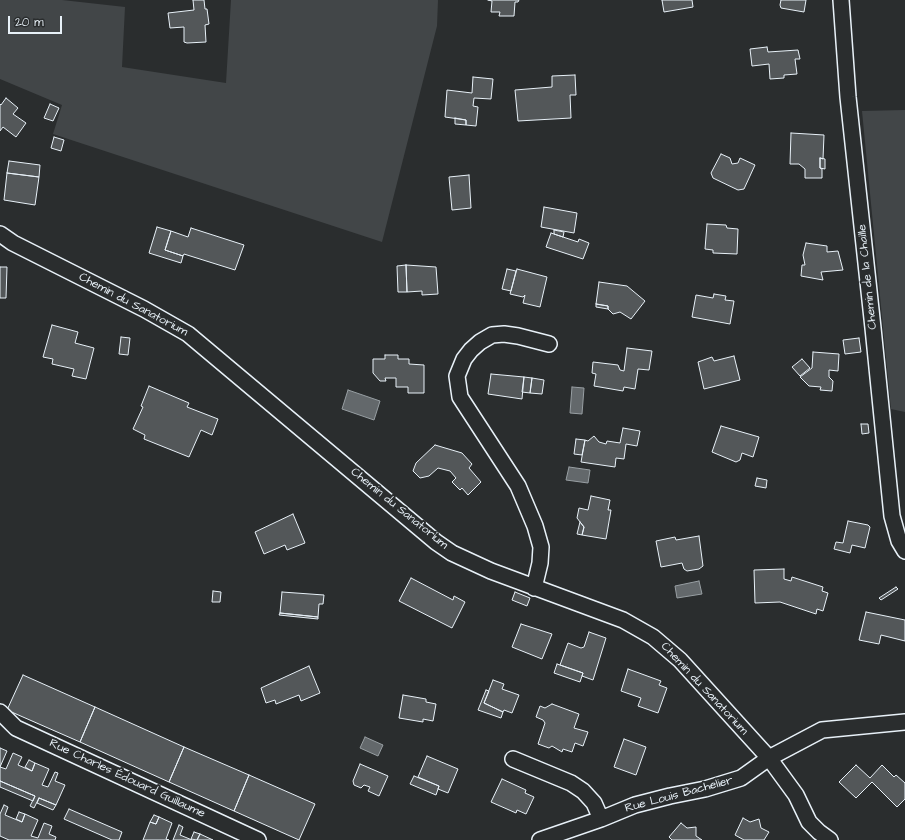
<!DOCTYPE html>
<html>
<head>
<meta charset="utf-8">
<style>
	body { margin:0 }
	#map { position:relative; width:905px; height:840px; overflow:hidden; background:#2a2d2e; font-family:"Architects Daughter",sans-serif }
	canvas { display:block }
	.scale { position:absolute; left:8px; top:16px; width:54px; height:18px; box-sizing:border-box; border:2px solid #e8f1f8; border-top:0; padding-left:5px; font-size:12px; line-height:14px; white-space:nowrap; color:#e8f1f8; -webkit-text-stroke:3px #2a2d2e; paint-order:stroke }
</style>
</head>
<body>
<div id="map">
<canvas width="905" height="840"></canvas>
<div class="scale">20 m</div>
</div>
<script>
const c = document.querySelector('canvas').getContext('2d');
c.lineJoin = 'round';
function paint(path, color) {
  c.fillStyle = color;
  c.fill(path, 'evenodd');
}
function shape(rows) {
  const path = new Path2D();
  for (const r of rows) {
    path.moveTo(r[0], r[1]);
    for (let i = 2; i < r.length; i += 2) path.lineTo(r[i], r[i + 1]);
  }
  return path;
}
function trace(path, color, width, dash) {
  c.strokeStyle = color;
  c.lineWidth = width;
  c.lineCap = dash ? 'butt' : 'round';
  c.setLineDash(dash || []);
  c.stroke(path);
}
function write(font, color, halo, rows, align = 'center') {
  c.font = font + ' "Architects Daughter",sans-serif';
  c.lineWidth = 4;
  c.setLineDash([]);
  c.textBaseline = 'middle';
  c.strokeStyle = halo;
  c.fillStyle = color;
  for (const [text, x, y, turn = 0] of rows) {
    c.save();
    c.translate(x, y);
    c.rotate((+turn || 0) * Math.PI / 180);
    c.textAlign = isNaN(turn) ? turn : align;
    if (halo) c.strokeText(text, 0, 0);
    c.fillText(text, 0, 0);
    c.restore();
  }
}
paint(shape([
	[0,0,62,0,125,7,122,67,226,83,231,0,438,0,437,26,382,242,53,134,62,105,0,79],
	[905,110,905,412,891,409,862,111]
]), '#424648');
const water = shape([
	[572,387,584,388,582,414,570,413,572,387],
	[348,390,380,401,374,420,342,409,348,390],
	[569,467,590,470,588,483,566,480,569,467],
	[699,581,702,594,677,598,675,586,699,581],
	[365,737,383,745,378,756,360,748,365,737]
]);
paint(water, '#63686b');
trace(water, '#989fa3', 1);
const building = shape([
	[193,0,204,0,205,9,207,9,209,24,205,25,206,42,187,43,184,42,184,27,170,28,168,13,194,10,193,0],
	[488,0,519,0,518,2,515,2,514,16,499,16,500,12,491,12,492,1,488,0],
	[662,0,692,0,693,7,664,12,662,0],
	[781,0,806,0,804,12,781,8,780,5,781,0],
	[767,47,768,52,798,50,800,59,795,59,797,74,784,75,784,78,770,79,769,64,752,66,750,49,767,47],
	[575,75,576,95,570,95,571,118,518,121,515,90,552,87,552,76,575,75],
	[473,77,493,79,491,99,474,98,473,106,478,107,476,126,466,125,466,120,445,117,447,90,472,93,473,77],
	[6,98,18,108,13,114,26,123,16,137,3,127,0,131,0,104,1,105,6,98],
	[50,104,59,108,53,121,44,118,50,104],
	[455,118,466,120,466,125,455,124,455,118],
	[791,133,824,135,823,159,820,158,820,168,822,169,822,178,805,178,805,169,799,164,790,164,791,133],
	[54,137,64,140,61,151,51,148,54,137],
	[721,154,730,158,732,164,738,163,740,158,755,165,744,189,738,190,713,178,711,173,721,154],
	[820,158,825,159,825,169,820,168,820,158],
	[9,161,40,165,39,177,7,173,9,161],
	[7,173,39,177,35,205,4,200,7,173],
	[469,175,471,208,452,210,449,177,469,175],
	[544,207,577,213,574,233,541,227,544,207],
	[707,224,726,225,727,228,738,229,737,254,713,253,713,250,705,249,707,224],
	[157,227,171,231,165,250,183,256,181,263,149,253,157,227],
	[191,228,244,245,235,270,184,254,183,256,165,250,171,231,188,237,191,228],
	[554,230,564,232,563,237,554,234,554,230],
	[551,233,578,242,579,239,589,243,583,259,546,247,551,233],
	[806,243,827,246,827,252,838,251,843,270,821,272,823,280,801,276,802,265,805,265,803,255,806,243],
	[406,265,436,267,438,294,422,295,422,291,407,292,406,265],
	[406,265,407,292,398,292,397,266,406,265],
	[0,267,7,267,6,298,0,298,0,267],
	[507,269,516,271,511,291,502,289,507,269],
	[517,269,547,277,540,307,523,303,525,295,523,297,510,294,517,269],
	[599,282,627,286,645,301,631,319,620,312,613,314,608,309,608,306,596,304,599,282],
	[714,294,726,296,725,300,734,301,730,324,692,317,696,295,713,298,714,294],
	[596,304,608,306,608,309,596,307,596,304],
	[52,325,78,332,75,343,94,348,86,379,72,376,74,369,52,364,53,359,43,357,52,325],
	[121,337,130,338,128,355,119,354,121,337],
	[859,338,861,352,845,354,843,340,859,338],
	[627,348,652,351,649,370,638,369,635,389,624,387,623,391,594,386,596,374,592,373,593,362,618,365,620,370,624,371,627,348],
	[813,352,839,354,838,371,829,370,829,377,833,381,832,391,820,390,821,387,809,386,800,377,812,368,813,352],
	[385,355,398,355,398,359,409,359,409,364,424,365,424,393,408,393,408,387,396,387,396,378,385,378,386,381,380,381,373,373,373,359,385,359,385,355],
	[734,356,740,380,704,389,698,362,712,357,714,361,734,356],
	[802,359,810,368,800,376,792,367,802,359],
	[491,374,524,377,522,399,488,394,491,374],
	[524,377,532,378,530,393,522,392,524,377],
	[532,378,544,380,542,394,530,393,532,378],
	[149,386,189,403,187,407,218,419,212,435,201,430,189,457,144,439,145,435,133,429,143,407,141,406,149,386],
	[861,424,868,424,869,433,862,434,861,424],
	[721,426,759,437,753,457,742,453,740,460,736,462,712,452,721,426],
	[623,428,640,431,637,446,626,444,624,459,616,458,615,467,581,462,585,440,588,441,594,436,599,442,606,444,607,441,620,443,623,428],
	[576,439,585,440,582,455,574,454,576,439],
	[435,445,462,453,472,464,469,468,481,482,468,495,462,488,460,490,452,482,456,478,450,471,438,468,429,476,420,478,413,471,416,463,435,445],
	[757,478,767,480,766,488,755,486,757,478],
	[591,496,610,500,608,510,611,510,606,539,582,535,584,527,577,518,579,508,588,510,591,496],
	[293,514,305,543,287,550,285,545,264,554,255,532,293,514],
	[848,521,868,525,870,527,865,548,852,545,850,553,834,549,836,542,843,543,848,521],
	[580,522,584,527,582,535,577,534,580,522],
	[699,536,703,566,699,569,687,571,684,569,682,563,661,567,656,541,675,537,676,540,699,536],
	[784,569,784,579,791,581,792,577,823,587,822,591,828,593,823,611,817,609,816,614,780,602,755,603,754,570,784,569],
	[411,578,453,600,454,596,465,602,452,628,399,601,411,578],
	[896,587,898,589,881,600,879,598,896,587],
	[213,591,221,592,220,602,212,602,213,591],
	[282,592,324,595,323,604,319,604,318,617,280,613,282,592],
	[515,592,530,598,527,606,512,600,515,592],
	[866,612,905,620,905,641,881,635,879,644,859,640,866,612],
	[280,613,318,617,318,619,279,615,280,613],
	[521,624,552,634,542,659,512,647,521,624],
	[589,632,606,638,593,680,582,676,583,673,560,665,568,643,581,648,584,647,589,632],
	[557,664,583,673,580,682,554,673,557,664],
	[309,666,320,693,301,701,299,695,276,704,275,700,266,703,261,688,309,666],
	[628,669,661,681,659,685,667,688,658,713,638,706,641,698,621,691,628,669],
	[23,675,95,707,80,742,7,710,23,675],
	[493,680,504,684,502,689,519,695,512,713,504,710,503,712,484,703,493,680],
	[486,690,489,691,484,703,503,712,501,718,478,710,486,690],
	[403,695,426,699,426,702,436,704,433,721,423,719,423,722,399,718,403,695],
	[552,704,579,714,574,728,588,732,583,746,575,743,572,752,563,749,562,752,552,746,549,748,538,744,545,723,543,720,536,717,540,706,545,708,552,704],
	[95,707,184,747,169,782,80,742,95,707],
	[624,739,646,747,636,775,614,767,624,739],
	[184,747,249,775,234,811,169,782,184,747],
	[0,748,7,751,0,767,6,769,13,753,22,757,18,765,32,771,35,763,49,769,42,785,48,787,55,772,58,773,55,781,65,785,56,805,39,798,34,808,30,806,35,796,0,781,0,748],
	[427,756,458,769,448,793,438,789,439,786,418,777,427,756],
	[29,760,35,763,32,771,25,767,29,760],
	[360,764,388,776,379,796,368,791,370,787,364,785,361,788,354,785,353,781,360,764],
	[856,765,870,778,882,765,894,777,896,775,905,783,905,799,897,807,872,782,856,798,839,782,856,765],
	[249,775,315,804,299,840,234,811,249,775],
	[414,776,439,786,436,795,410,784,414,776],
	[502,779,526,790,525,793,534,797,526,814,517,810,516,813,491,802,502,779],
	[0,781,35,796,33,801,0,787,0,781],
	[39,798,56,805,53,810,37,803,39,798],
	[4,805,8,807,5,815,22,822,25,814,38,820,31,836,38,838,44,823,52,826,49,834,56,837,55,840,9,840,0,836,0,814,4,805],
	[69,809,122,832,119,840,112,840,64,819,69,809],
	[19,812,25,814,22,822,16,819,19,812],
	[154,815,159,817,156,824,150,822,154,815],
	[159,817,172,823,166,839,169,840,143,840,150,822,156,824,159,817],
	[743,818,750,822,759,819,761,828,769,832,764,840,744,840,735,835,743,818],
	[681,823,687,828,696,827,696,836,702,840,672,840,669,837,681,823],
	[179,825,183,827,180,835,192,840,173,840,179,825],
	[194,832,200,834,197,840,191,839,194,832],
	[200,834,213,840,197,840,200,834]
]);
paint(building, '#535759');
trace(building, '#e8f1f8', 1);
const street = shape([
	[841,0,848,97,873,328,892,516,899,541,905,551],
	[0,234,13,243,144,309,188,334,436,542,452,553,491,571,623,620,653,637,680,660,769,758,796,795,809,822,819,832,830,840],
	[534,588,540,563,541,547,535,526,518,486,460,397,457,376,464,359,471,350,480,342,492,335,504,334,518,336,549,344],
	[0,712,16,728,258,840],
	[513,759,571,783,583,791,594,803,601,819],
	[540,840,601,819,635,805,670,796,705,789,741,778,769,758,822,730,905,722]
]);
trace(street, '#e8f1f8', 18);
trace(street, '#2a2d2e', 15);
write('12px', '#e8f1f8', '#2a2d2e', [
	["Chemin de la Chaille",868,277,-96],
	["Chemin du Sanatorium",133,305,28],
	["Chemin du Sanatorium",399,509,39],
	["Chemin du Sanatorium",704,689,47],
	["Rue Charles Édouard Guillaume",127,779,25],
	["Rue Louis Bachelier",679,795,-15]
]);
</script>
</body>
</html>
